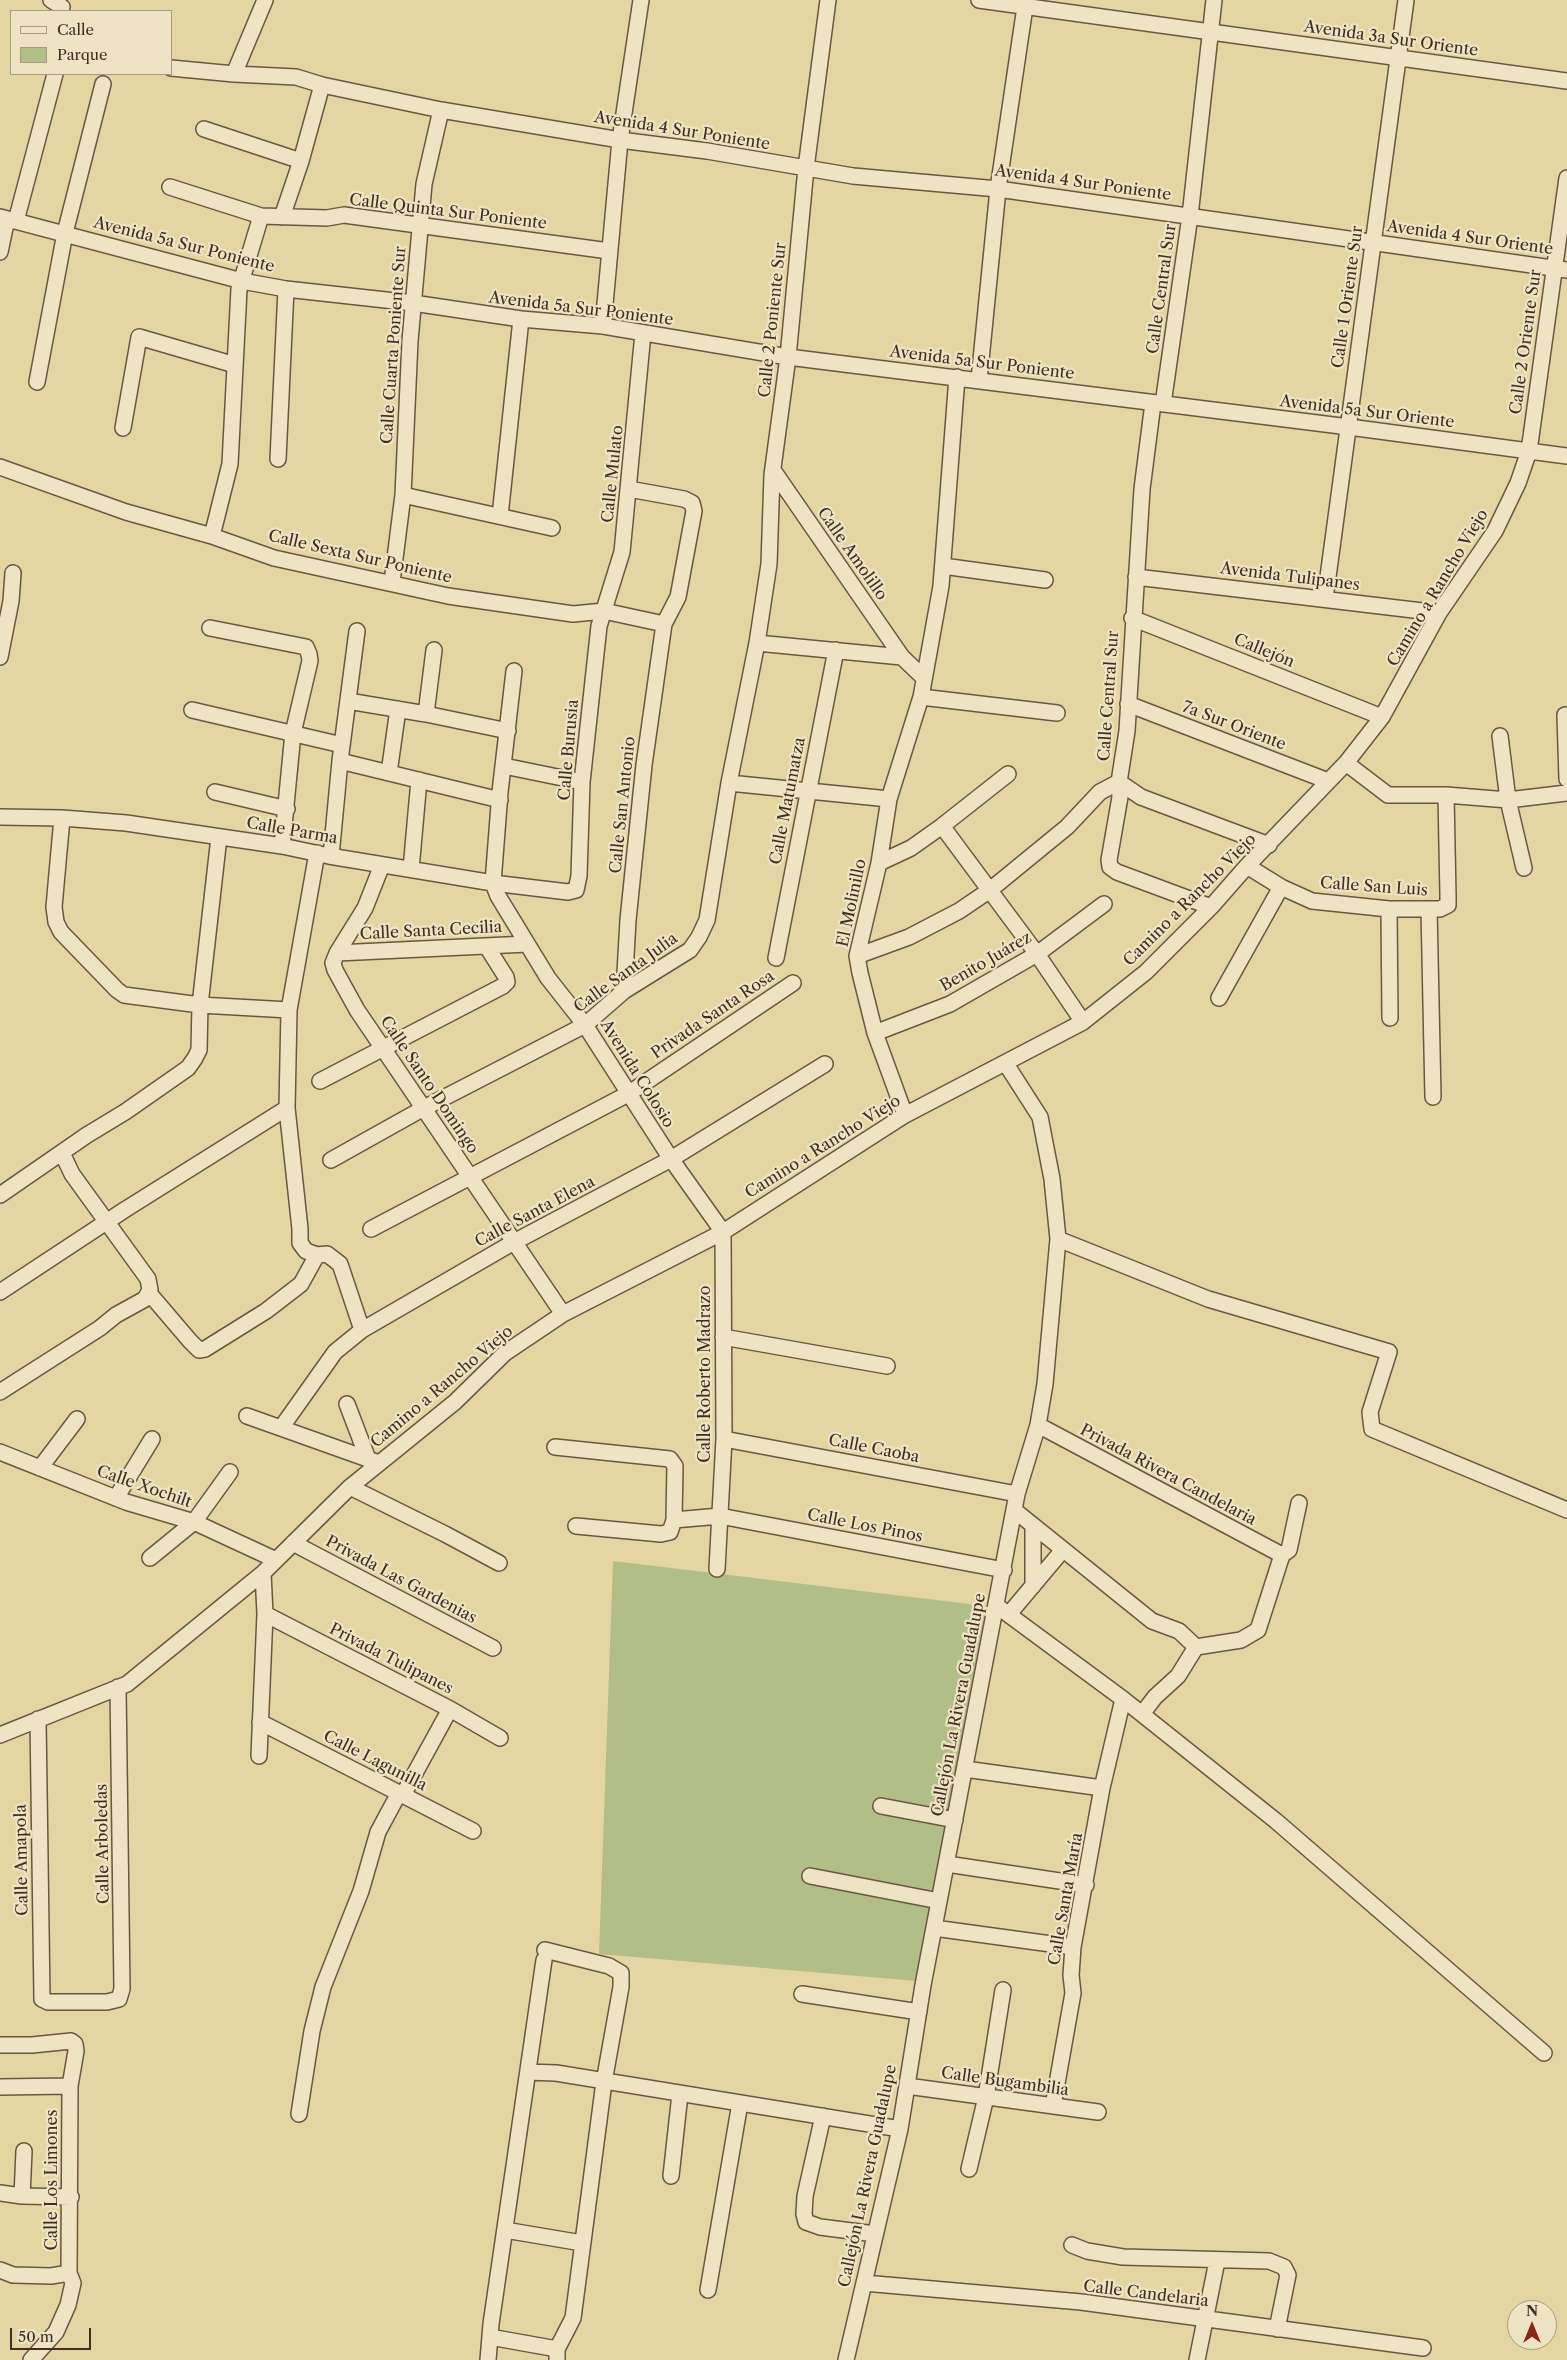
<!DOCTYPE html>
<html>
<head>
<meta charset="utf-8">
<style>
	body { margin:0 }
	#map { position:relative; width:1567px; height:2360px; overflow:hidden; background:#e5d5a2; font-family:"Libre Caslon Text",serif }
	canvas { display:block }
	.legend { position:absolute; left:10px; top:10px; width:162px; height:65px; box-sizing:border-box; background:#eee4c3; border:1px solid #a99b83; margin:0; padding:6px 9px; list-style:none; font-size:15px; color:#412d22 }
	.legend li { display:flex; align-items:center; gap:10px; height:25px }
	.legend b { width:25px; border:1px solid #a99b83 }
	.north { position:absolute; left:1507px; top:2300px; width:50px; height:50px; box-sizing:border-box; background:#eee4c3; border:1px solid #a99b83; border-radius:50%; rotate:0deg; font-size:14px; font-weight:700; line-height:20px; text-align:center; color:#412d22 }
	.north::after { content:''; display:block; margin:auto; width:18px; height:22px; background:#8f2418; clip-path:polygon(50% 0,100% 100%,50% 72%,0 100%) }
	.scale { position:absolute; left:10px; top:2328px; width:81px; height:22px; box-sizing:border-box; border:2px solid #412d22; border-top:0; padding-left:6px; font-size:15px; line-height:18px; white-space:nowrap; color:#412d22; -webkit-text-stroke:4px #eee4c3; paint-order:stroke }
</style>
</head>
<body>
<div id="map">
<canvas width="1567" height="2360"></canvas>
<ul class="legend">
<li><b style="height:6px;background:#eee4c3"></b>Calle</li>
<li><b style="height:14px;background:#b2be87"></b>Parque</li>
</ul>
<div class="north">N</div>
<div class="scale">50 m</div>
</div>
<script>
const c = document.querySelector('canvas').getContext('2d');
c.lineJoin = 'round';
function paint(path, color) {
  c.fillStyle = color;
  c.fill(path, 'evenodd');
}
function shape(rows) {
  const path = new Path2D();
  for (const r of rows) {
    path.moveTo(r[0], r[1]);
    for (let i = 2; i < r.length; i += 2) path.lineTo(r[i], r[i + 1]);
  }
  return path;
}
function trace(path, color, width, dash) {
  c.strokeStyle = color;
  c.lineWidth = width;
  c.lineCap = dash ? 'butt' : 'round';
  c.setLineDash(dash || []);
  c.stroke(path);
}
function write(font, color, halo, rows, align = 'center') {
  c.font = font + ' "Libre Caslon Text",serif';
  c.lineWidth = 4.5;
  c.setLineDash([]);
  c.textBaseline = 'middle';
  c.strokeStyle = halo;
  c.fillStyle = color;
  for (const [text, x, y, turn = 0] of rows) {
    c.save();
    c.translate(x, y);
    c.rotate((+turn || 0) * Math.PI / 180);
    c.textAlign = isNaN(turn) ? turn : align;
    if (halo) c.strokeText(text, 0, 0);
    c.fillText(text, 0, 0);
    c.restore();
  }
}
paint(shape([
	[613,1561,986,1606,917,1981,599,1954]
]), '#b2be87');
const minor = shape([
	[51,0,62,7],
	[979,0,1567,81],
	[171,68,234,74,296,77,322,85,441,110,620,140,707,151,853,176,998,189,1567,270],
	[234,74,265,0],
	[204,129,301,161],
	[170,187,261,216,327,218,344,215,609,251],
	[0,217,242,281,286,289,413,303,521,319,603,326,788,357,1349,427,1567,456],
	[282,217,301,161,322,85],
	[16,221,55,74],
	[0,252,7,219],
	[603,326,620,140,641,0],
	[979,380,998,189,1026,0],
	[37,382,65,233,103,84],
	[1153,403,1142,489,1127,731,1119,782,1120,797,1109,860,1110,867,1117,872,1211,907],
	[1163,404,1190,216,1214,0],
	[123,428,139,337,235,365],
	[278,459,286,289],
	[0,467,126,512,212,536,274,558,448,596,573,614,604,611,664,624],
	[773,470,902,657],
	[403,495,552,528],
	[500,516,521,319],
	[212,536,230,464,239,289,261,216],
	[943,566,1045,580],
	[1136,577,1439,613],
	[392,582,403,495,410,341,424,184,441,110],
	[1325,599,1406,0],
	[1132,618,1382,717],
	[210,628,306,647,309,654,310,661,293,733,282,846],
	[757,643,902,657,924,678],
	[0,657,11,601,13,573],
	[514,671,500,792,493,883,498,896,548,978,585,1025,671,1159,723,1232,724,1439,717,1569],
	[921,697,1057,713],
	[348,701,426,714,508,731],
	[1128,704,1328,781],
	[192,710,342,745],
	[426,714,434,650],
	[1565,715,1567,779],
	[1500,736,1508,800,1524,868],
	[340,761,500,800],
	[1346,763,1388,795,1446,795,1508,800,1567,793],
	[504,766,582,782],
	[389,773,398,709],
	[1119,782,1141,797,1269,845],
	[729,783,889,799],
	[215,792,287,809],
	[0,817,62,818,126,823,282,846,329,856,493,883,568,892,576,890,579,876,582,782,599,626,622,552,643,333],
	[62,818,54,907,56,922,61,932,117,990,124,995,200,1005,289,1010],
	[942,826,1037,954,1083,1022],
	[331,856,340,761,357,631],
	[879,863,911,848,942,826,1008,774],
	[382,865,365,908,337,953,333,963,335,970,357,1010,563,1314],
	[1247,866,1281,887,1312,901,1389,909,1440,909,1448,905,1448,896,1446,795],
	[411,869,419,780],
	[1389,909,1390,1018],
	[1429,909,1433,1097],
	[337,953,527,944],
	[857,956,909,937,959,911,990,890,1067,827,1100,792,1119,782],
	[776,958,836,650],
	[624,991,628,920,644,765,664,624,678,597,694,511,692,503,684,499,629,489],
	[1219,998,1281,887],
	[875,1033,950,1004,1037,954,1104,904],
	[320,1081,503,986,507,982,506,977,487,947],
	[287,1108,300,1229,300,1243,306,1251,317,1255,327,1254,340,1264,362,1330],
	[905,1115,875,1033,860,973,857,956,879,863,889,799,921,697,941,586,957,377],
	[331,1160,424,1108,585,1025,624,991,690,950,699,937,707,920,729,783,757,643,769,564,772,475,788,357,806,168,828,0],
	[0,1195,87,1135,125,1112,188,1068,195,1058,199,1050,200,1005,219,837],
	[371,1229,628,1094,793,983],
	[1058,1239,1208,1299,1389,1352,1370,1412,1372,1429,1567,1510],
	[0,1292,126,1209,287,1108,289,1010,317,853],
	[149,1293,190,1341,199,1350,205,1349,266,1311,301,1284,317,1255],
	[723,1337,887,1366],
	[0,1392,100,1328,116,1315,145,1299,150,1290,148,1279,72,1174,62,1153],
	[347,1404,368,1459],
	[247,1416,379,1463],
	[1038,1425,1282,1555],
	[281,1428,335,1352,362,1330,514,1242,671,1159,825,1064],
	[724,1439,1017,1494],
	[555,1447,670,1459,675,1466,674,1520,670,1532,661,1534,576,1526],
	[0,1452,126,1502,194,1522,276,1560],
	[40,1468,77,1419],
	[350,1487,445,1534,499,1563],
	[116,1498,152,1439],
	[1014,1510,1152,1621,1179,1631,1196,1647],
	[674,1520,720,1516,1004,1570],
	[293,1543,493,1648],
	[150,1558,194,1522,230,1472],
	[1033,1586,1033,1526],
	[997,1606,1123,1699,1276,1821,1544,2053],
	[265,1614,450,1709,500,1738],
	[1009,1614,1062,1551],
	[1142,1714,1155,1697,1178,1676,1196,1647,1241,1640,1258,1630,1282,1555,1289,1550,1299,1503],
	[38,1719,42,1999,48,2002,107,2002,119,1999,122,1989,118,1687],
	[260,1722,473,1831],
	[0,1735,127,1684,263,1573,350,1487,455,1402,505,1353,563,1314,723,1232,905,1115,1083,1022,1146,972,1211,907,1247,866,1346,763,1382,717,1439,613,1495,531,1518,483,1529,451,1567,178],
	[259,1756,265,1614,263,1573],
	[965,1769,1102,1788],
	[403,1795,450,1709],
	[881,1806,955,1820],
	[947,1864,1086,1885],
	[810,1876,939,1901],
	[934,1928,1073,1947],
	[545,1950,609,1966,621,1973,621,1987,604,2082,573,2318,557,2349,557,2360],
	[802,1994,919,2012],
	[0,2045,32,2045,71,2041,75,2044,76,2051,70,2086,69,2273,73,2283,68,2305,56,2332,31,2360],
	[528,2072,556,2073,900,2129],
	[907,2086,1098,2112],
	[0,2087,70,2086],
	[1053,2106,1073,1993,1071,1975,1073,1947,1102,1788,1123,1699],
	[299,2114,312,2031,323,1987,361,1891,378,1832,399,1793],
	[823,2116,805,2196,804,2214,806,2222,820,2227,875,2234],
	[969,2169,986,2097,1003,1990],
	[671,2176,680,2094],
	[0,2193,22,2196,71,2197],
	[22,2196,24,2151],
	[505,2230,582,2243],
	[1072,2245,1087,2251,1123,2257,1269,2261,1284,2267,1288,2275,1277,2329],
	[0,2270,13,2275,51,2276,69,2273],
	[864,2283,1081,2302,1423,2348],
	[708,2290,740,2103],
	[490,2337,557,2349],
	[488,2360,491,2324,544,1960],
	[846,2360,900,2129,923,1985,1017,1494,1038,1425,1045,1384,1058,1239,1052,1179,1040,1117,1006,1064],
	[1197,2360,1217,2261]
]);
trace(minor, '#6a5742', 18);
trace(minor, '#eee4c3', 15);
write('16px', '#412d22', '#eee4c3', [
	["Avenida 3a Sur Oriente",1391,39,8],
	["Avenida 4 Sur Poniente",682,131,9],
	["Avenida 4 Sur Poniente",1083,183,8],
	["Calle Quinta Sur Poniente",448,212,7],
	["Avenida 4 Sur Oriente",1470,238,8],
	["Avenida 5a Sur Poniente",184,245,14],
	["Calle Central Sur",1162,289,-82],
	["Calle 1 Oriente Sur",1348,297,-82],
	["Avenida 5a Sur Poniente",581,309,7],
	["Calle 2 Poniente Sur",773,320,-84],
	["Calle 2 Oriente Sur",1526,342,-82],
	["Calle Cuarta Poniente Sur",394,345,-86],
	["Avenida 5a Sur Poniente",982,363,7],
	["Avenida 5a Sur Oriente",1367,412,7],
	["Calle Mulato",613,474,-84],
	["Calle Amolillo",852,554,55],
	["Calle Sexta Sur Poniente",360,557,13],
	["Avenida Tulipanes",1290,577,7],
	["Camino a Rancho Viejo",1438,588,-59],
	["Callejón",1264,651,22],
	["Calle Central Sur",1109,696,-86],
	["7a Sur Oriente",1234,726,21],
	["Calle Burusia",569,750,-85],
	["Calle Matumatza",788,801,-79],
	["Calle San Antonio",623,805,-84],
	["Calle Parma",292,831,10],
	["Calle San Luis",1374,887,4],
	["Camino a Rancho Viejo",1190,900,-45],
	["El Molinillo",852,903,-78],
	["Calle Santa Cecilia",431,931,-3],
	["Benito Juárez",986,962,-30],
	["Calle Santa Julia",626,973,-36],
	["Privada Santa Rosa",713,1015,-34],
	["Avenida Colosio",637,1074,58],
	["Calle Santo Domingo",429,1085,56],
	["Camino a Rancho Viejo",823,1147,-32],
	["Calle Santa Elena",535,1212,-28],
	["Calle Roberto Madrazo",705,1374,-90],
	["Camino a Rancho Viejo",442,1387,-40],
	["Calle Caoba",874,1449,11],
	["Privada Rivera Candelaria",1168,1475,28],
	["Calle Xochilt",144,1487,19],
	["Calle Los Pinos",865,1526,11],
	["Privada Las Gardenias",401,1580,28],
	["Privada Tulipanes",391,1659,27],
	["Callejón La Rivera Guadalupe",959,1705,-79],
	["Calle Lagunilla",375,1761,27],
	["Calle Arboledas",103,1844,-91],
	["Calle Amapola",22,1860,-91],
	["Calle Santa María",1066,1899,-80],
	["Calle Bugambilia",1005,2082,8],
	["Callejón La Rivera Guadalupe",868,2176,-78],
	["Calle Los Limones",52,2180,-90],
	["Calle Candelaria",1146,2294,7]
]);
</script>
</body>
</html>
